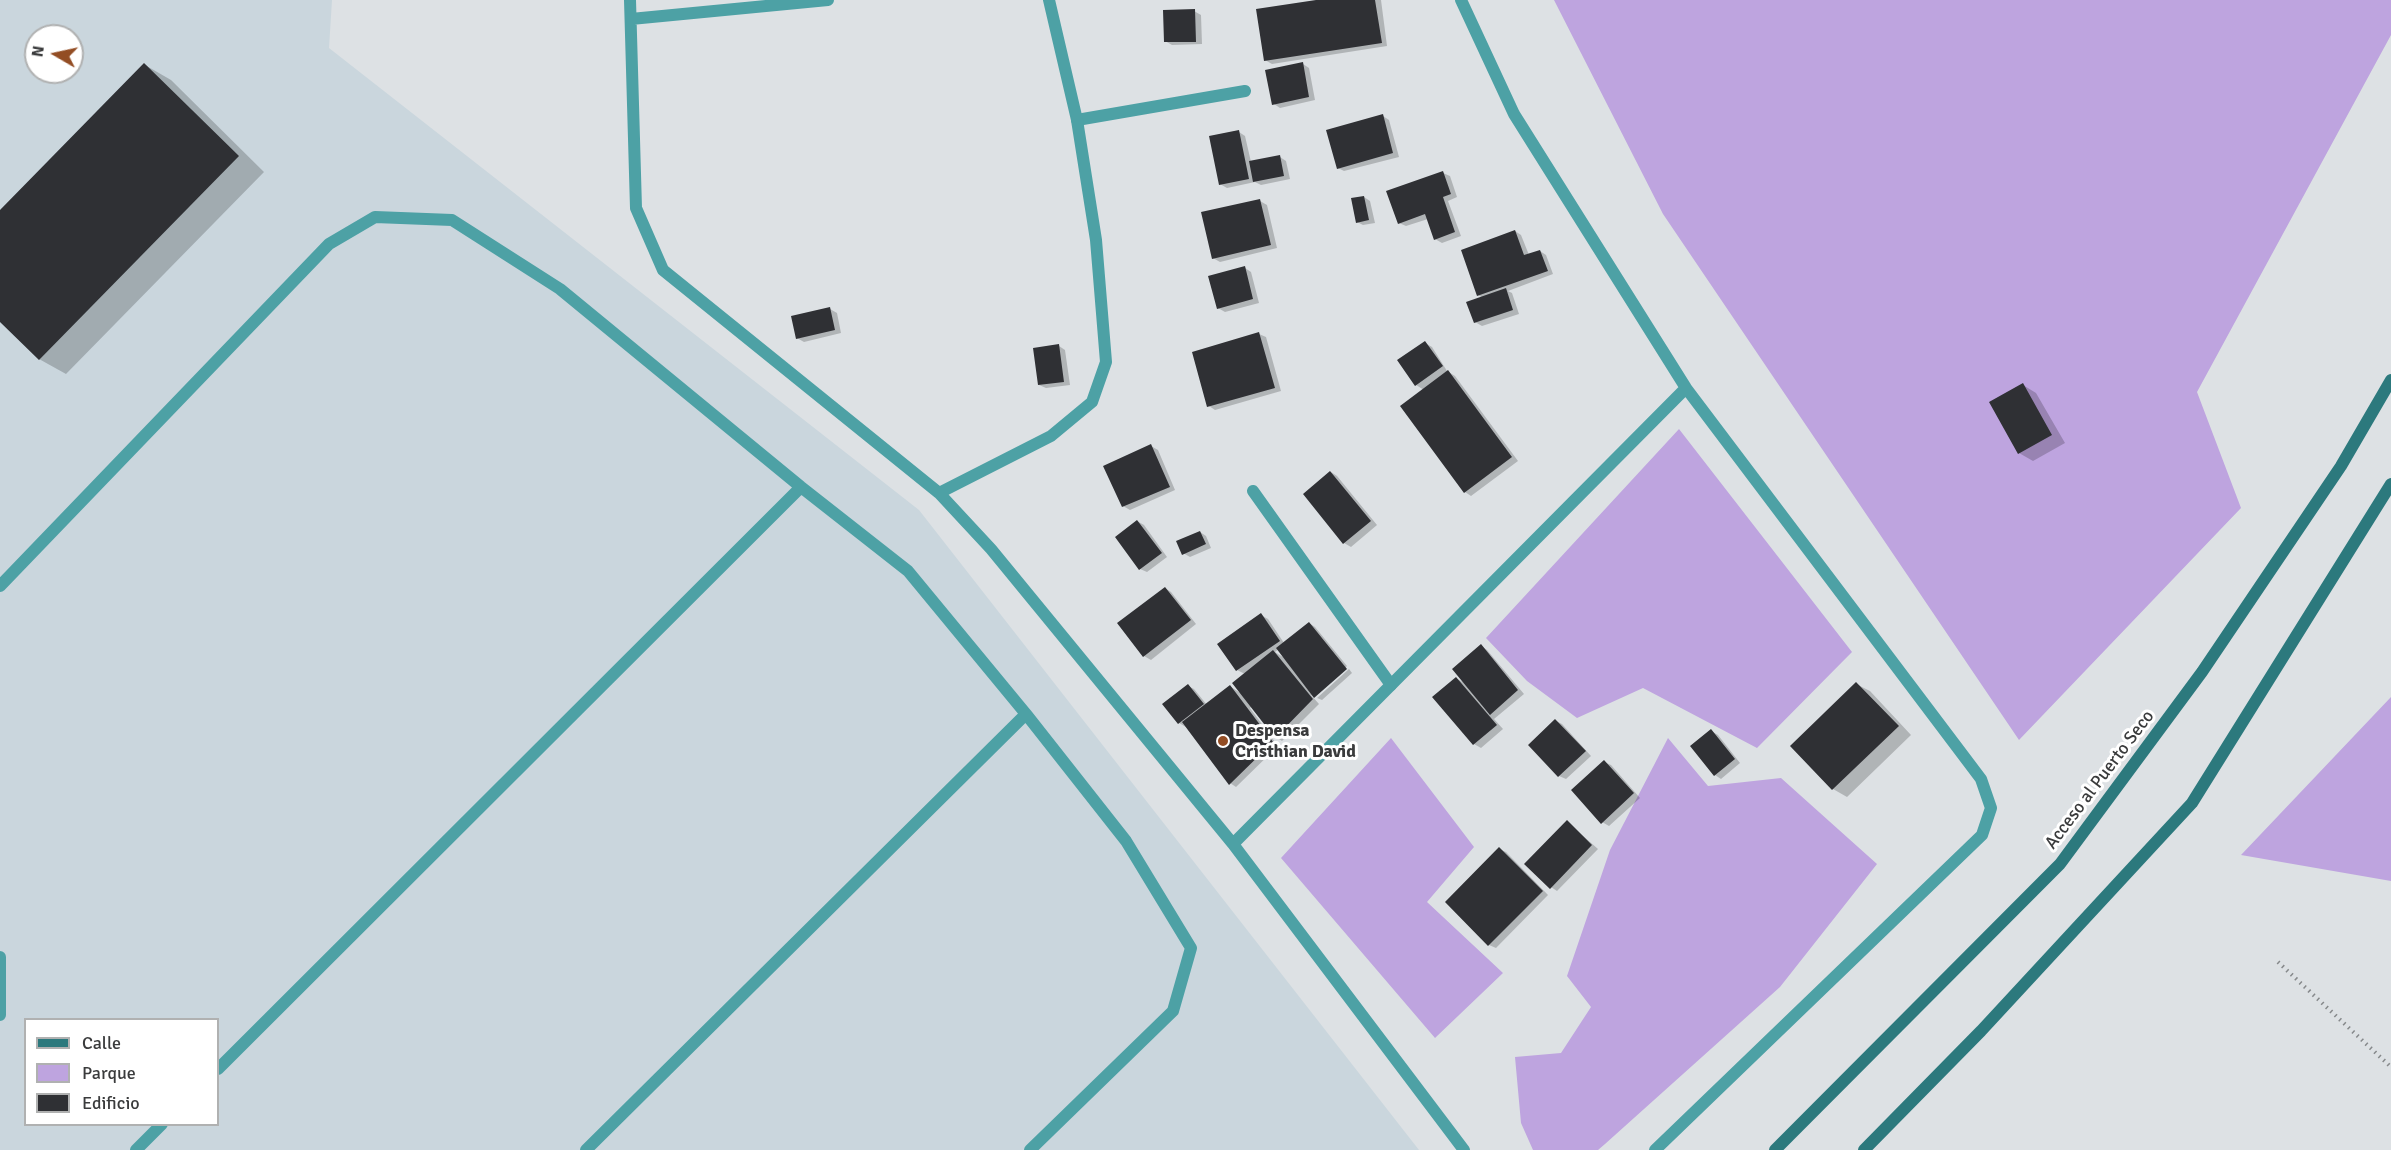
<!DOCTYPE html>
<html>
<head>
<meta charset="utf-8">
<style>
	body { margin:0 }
	#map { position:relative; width:2391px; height:1150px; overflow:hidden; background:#dde1e4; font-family:Signika,sans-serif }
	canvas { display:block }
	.legend { position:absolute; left:24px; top:1018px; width:195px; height:108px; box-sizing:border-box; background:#fff; border:2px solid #b0b1b1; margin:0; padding:8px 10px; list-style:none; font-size:18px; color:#3a3b3c }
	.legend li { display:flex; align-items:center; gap:12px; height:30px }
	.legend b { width:30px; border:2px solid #b0b1b1 }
	.north { position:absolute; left:24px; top:24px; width:60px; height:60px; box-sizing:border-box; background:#fff; border:2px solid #b0b1b1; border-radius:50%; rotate:279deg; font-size:16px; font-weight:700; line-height:24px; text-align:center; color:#3a3b3c }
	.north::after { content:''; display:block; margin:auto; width:21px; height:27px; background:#934d24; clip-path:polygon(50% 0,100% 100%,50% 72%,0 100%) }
</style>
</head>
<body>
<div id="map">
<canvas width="2391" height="1150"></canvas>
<ul class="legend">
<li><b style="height:8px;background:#2c797d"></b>Calle</li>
<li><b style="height:16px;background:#bea4df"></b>Parque</li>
<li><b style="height:16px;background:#2f3034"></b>Edificio</li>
</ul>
<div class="north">N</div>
</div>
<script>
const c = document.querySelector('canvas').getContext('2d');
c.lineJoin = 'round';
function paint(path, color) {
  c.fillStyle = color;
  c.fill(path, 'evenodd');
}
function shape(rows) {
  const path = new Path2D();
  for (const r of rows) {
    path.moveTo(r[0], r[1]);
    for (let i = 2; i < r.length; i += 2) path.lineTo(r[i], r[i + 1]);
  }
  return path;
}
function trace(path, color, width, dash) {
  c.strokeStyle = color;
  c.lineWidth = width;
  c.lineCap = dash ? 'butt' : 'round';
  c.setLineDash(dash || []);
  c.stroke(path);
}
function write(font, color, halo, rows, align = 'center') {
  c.font = font + ' Signika,sans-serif';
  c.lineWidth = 6;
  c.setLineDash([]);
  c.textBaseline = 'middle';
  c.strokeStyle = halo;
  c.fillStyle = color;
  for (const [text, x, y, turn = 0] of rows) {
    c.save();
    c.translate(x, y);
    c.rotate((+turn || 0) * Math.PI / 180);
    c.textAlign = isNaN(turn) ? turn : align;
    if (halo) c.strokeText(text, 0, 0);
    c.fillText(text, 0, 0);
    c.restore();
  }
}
paint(shape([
	[0,0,332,0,329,48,919,510,1419,1150,0,1150],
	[36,36,72,36,72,72,36,72],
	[26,1020,218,1020,218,1124,26,1124]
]), '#cad6dd');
paint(shape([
	[1554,0,2391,0,2391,35,2197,392,2241,508,2019,740,1663,214],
	[1679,429,1852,652,1757,748,1643,688,1577,718,1527,681,1486,638],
	[2391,697,2391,881,2241,855],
	[1391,738,1474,847,1427,902,1503,973,1435,1038,1281,858],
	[1668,738,1708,786,1781,778,1877,864,1780,987,1605,1144,1598,1150,1533,1150,1521,1123,1515,1057,1561,1053,1591,1007,1567,976,1610,850]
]), '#bea4df');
paint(shape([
	[1326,0,1381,0,1387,46,1272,64,1265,60],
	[1194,11,1201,15,1202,44,1172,45,1165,41],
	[1303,64,1309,68,1315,100,1280,108,1274,104],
	[145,65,171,80,264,172,66,374,39,359,0,320,0,213],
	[1383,116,1389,120,1399,157,1344,171,1338,168],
	[1239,132,1245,136,1251,162,1280,157,1286,161,1290,179,1261,185,1255,182,1227,188,1220,184],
	[1443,173,1450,176,1457,197,1448,201,1461,236,1442,243,1435,239,1428,219,1406,226,1399,223],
	[1364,197,1370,201,1375,223,1363,225,1357,222],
	[1260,201,1267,205,1277,248,1220,262,1213,258],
	[1515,231,1521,235,1529,255,1540,251,1546,255,1553,274,1508,291,1512,293,1519,314,1482,326,1475,322,1483,298,1478,295],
	[1245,268,1251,272,1259,303,1225,312,1218,308],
	[830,309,837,313,841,333,804,342,797,338],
	[1259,334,1266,337,1281,391,1215,410,1209,406],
	[1425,343,1432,347,1447,371,1455,376,1518,461,1471,496,1465,492,1424,390,1416,385],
	[1059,346,1065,350,1070,385,1046,388,1039,385],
	[2023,385,2036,393,2065,443,2033,461,2019,453],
	[1151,446,1158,450,1175,490,1130,510,1123,506],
	[1331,472,1337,476,1377,525,1351,547,1344,543],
	[1137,521,1144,525,1167,557,1147,572,1140,569],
	[1200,532,1206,536,1211,548,1190,557,1183,553],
	[1165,588,1171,592,1196,624,1151,660,1144,656],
	[1261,615,1268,619,1284,643,1309,623,1315,627,1347,666,1315,696,1317,697,1311,695,1319,704,1282,741,1276,737,1252,706,1250,708,1278,746,1236,787,1230,783,1186,727,1179,723,1188,686,1194,689,1207,705,1231,687,1242,694,1245,674,1237,670],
	[1279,649,1286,659,1275,652],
	[1481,646,1487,650,1524,694,1494,719,1503,729,1481,748,1474,744,1456,678,1466,684],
	[1349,669,1352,673,1322,700,1317,698],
	[1856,684,1870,691,1911,735,1847,797,1833,789,1792,746],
	[1556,721,1562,724,1591,756,1566,779,1559,776,1530,745],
	[1711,731,1718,735,1740,763,1721,779,1715,775],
	[1604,762,1611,765,1640,798,1609,826,1602,822],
	[1567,822,1598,849,1557,891,1551,887],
	[1499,849,1506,852,1548,895,1496,948,1489,945]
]), '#0003');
paint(shape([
	[1316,0,1375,0,1382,43,1264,61,1256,9],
	[1195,9,1196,42,1164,42,1163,10],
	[1303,62,1309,97,1272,105,1265,70],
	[144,63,239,156,39,360,0,322,0,210],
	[1383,114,1393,153,1337,169,1326,130],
	[1239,130,1249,179,1219,185,1209,136],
	[1280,155,1284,176,1253,182,1249,161],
	[1443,171,1451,194,1443,197,1455,232,1434,240,1425,214,1398,224,1386,191],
	[1364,196,1369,220,1356,223,1351,198],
	[1260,199,1271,245,1212,259,1201,212],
	[1515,230,1524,255,1540,250,1548,271,1477,296,1461,250],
	[1245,266,1253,299,1217,309,1208,276],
	[1506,288,1513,310,1474,323,1466,302],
	[830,307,835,330,796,339,791,316],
	[1259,332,1275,388,1207,407,1192,352],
	[1425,341,1443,366,1415,386,1397,360],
	[1059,344,1064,382,1038,385,1033,348],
	[1448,370,1512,457,1464,493,1400,406],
	[2023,383,2052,435,2018,454,1989,402],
	[1151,444,1170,487,1122,507,1103,466],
	[1330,471,1371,521,1343,544,1303,494],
	[1137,520,1162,553,1139,570,1115,537],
	[1200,531,1206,544,1182,555,1176,541],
	[1165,587,1191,620,1143,657,1117,623],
	[1261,613,1280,641,1236,671,1217,644],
	[1309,622,1347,669,1314,698,1276,648],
	[1481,644,1518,690,1490,715,1452,669],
	[1273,650,1313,699,1275,738,1232,683],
	[1456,677,1497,725,1473,745,1432,697],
	[1856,682,1899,726,1832,790,1790,746],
	[1188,684,1204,704,1178,724,1162,704],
	[1230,685,1273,742,1229,785,1182,722],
	[1555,719,1586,751,1558,777,1528,745],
	[1711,729,1735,759,1714,776,1690,746],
	[1604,760,1634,793,1601,824,1571,790],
	[1567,820,1592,845,1550,889,1524,864],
	[1499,847,1543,891,1488,946,1445,902]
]), '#2f3034');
trace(shape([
	[2278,962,2391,1067]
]), '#86898b', 4, [1.5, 4.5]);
trace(shape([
	[1077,120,1245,91],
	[1253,491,1391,685],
	[0,586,329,244,375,217,452,220,560,289,801,487,908,571,1026,714,1126,841,1191,948,1173,1011,1030,1150],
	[0,957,0,1015],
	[218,1069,801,487],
	[136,1150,162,1124],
	[586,1150,1026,714]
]), '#4da1a5', 12);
trace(shape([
	[630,0,636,208,663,270,939,493,991,549,1233,844,1464,1150],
	[1461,0,1514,114,1686,388,1981,779,1991,808,1982,835,1655,1150],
	[631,19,828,0],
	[939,493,1051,436,1092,402,1106,362,1096,240,1077,120,1049,0],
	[1233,844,1686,388]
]), '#4da1a5', 12);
trace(shape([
	[1775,1150,2060,864,2202,672,2341,466,2391,380],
	[1864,1150,1981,1031,2192,803,2391,484]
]), '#2c797d', 12);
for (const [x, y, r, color] of [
	[1223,741,6,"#934d24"]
]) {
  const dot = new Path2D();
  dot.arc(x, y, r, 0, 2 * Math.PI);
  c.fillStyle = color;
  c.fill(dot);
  trace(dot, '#fff', 2);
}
write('bold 18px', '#3a3b3c', '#fff', [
	["Despensa",1235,731],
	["Cristhian David",1235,752]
], 'left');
write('18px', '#3a3b3c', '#fff', [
	["Acceso al Puerto Seco",2100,780,-53]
]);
</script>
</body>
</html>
